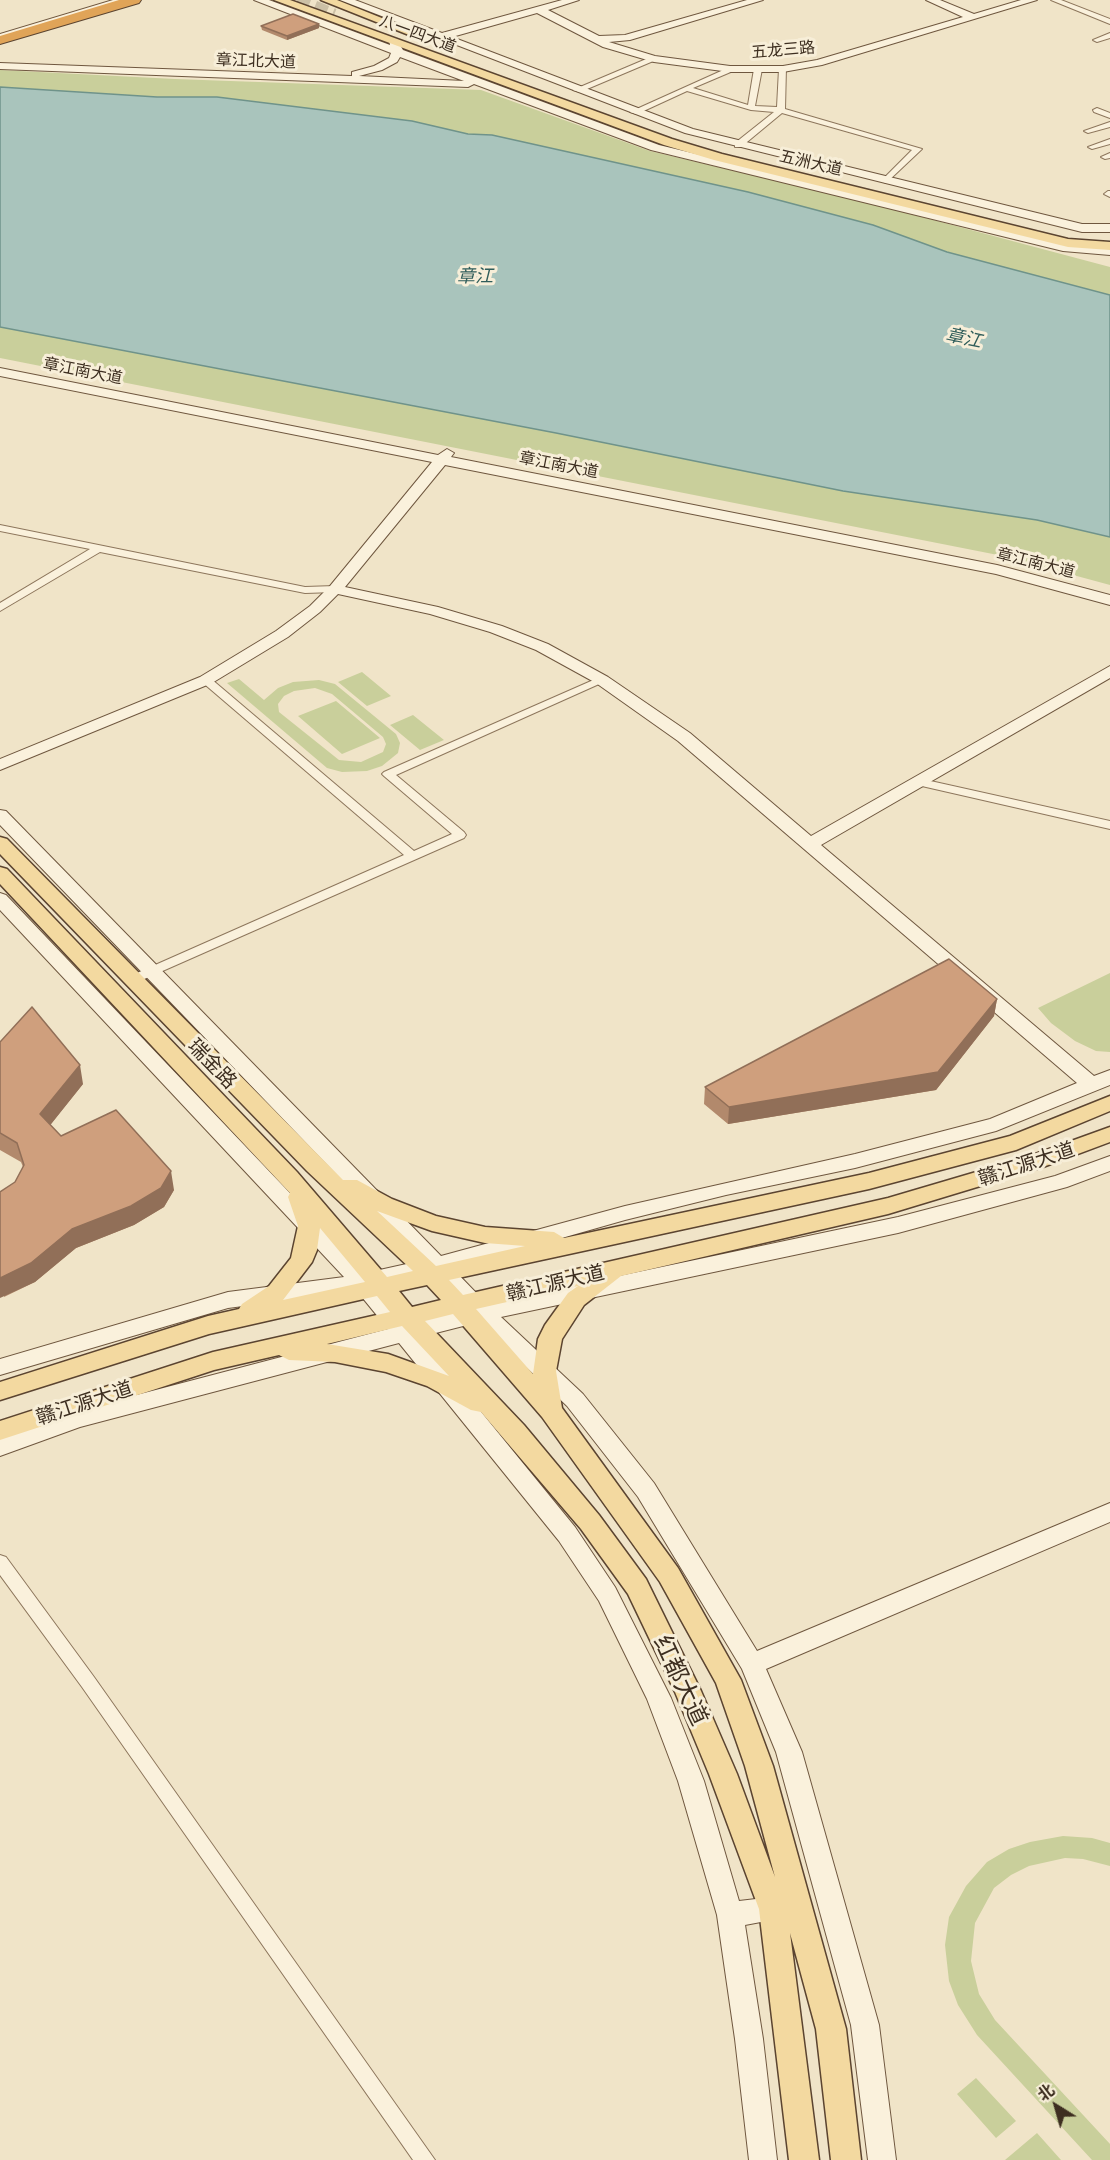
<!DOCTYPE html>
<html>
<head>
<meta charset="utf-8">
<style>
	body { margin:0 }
	#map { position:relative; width:1110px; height:2160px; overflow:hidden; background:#f0e4c8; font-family:Georgia,"Noto Sans SC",serif }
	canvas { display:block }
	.north { position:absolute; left:1026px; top:2076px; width:60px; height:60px; -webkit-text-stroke:4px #f7eed8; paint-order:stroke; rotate:323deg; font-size:16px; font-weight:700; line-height:24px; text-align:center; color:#3d2e20 }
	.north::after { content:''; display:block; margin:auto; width:21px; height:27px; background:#3d2e20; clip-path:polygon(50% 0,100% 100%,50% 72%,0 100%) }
</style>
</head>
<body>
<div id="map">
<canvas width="1110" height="2160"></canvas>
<div class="north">北</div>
</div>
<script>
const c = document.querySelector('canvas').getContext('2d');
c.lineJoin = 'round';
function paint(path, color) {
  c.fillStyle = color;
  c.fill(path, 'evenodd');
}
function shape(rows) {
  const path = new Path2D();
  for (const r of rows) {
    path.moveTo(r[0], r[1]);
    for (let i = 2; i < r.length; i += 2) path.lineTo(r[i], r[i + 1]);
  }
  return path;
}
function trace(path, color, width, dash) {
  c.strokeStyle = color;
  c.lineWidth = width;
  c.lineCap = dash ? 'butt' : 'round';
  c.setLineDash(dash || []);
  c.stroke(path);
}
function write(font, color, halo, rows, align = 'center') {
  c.font = font + ' Georgia,"Noto Sans SC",serif';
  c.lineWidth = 6;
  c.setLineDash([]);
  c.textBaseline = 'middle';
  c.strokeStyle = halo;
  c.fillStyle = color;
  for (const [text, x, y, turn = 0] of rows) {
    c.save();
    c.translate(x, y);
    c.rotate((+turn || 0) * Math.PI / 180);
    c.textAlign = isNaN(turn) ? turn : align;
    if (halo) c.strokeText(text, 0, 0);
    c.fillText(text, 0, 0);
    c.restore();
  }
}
paint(shape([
	[0,70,175,79,481,90,650,151,862,201,1110,267,1110,295,947,252,748,192,492,135,468,134,412,121,217,97,157,97,0,87],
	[0,327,556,433,843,491,1037,520,1110,537,1110,585,1003,556,0,358],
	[362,672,391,696,367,706,338,682],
	[239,679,264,700,278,688,293,682,319,680,335,684,396,734,400,743,398,753,382,766,367,771,342,772,327,768,227,683],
	[315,688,332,694,383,737,386,744,383,752,361,762,339,760,279,712,278,704,284,696,294,691],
	[336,701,380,738,342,754,298,716],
	[413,715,444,740,420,750,390,725],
	[1110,973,1110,1052,1096,1051,1075,1041,1051,1023,1038,1008],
	[1063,1836,1092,1838,1110,1843,1110,1866,1083,1859,1065,1858,1029,1866,1011,1875,994,1888,975,1923,971,1961,979,1994,995,2020,1110,2144,1110,2160,1092,2160,977,2035,958,2005,949,1981,945,1945,949,1917,966,1886,987,1862,1009,1849,1030,1842],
	[976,2078,1016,2121,996,2138,957,2094],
	[1037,2133,1061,2160,1005,2160]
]), '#c9cf9b');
const water = shape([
	[0,87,157,97,217,97,412,121,468,134,492,135,748,192,873,225,947,252,1110,295,1110,537,1037,520,843,491,556,433,0,327,0,87]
]);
paint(water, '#a9c4bc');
trace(water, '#6f938a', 1.5);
trace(shape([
	[297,0,334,15]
]), '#ccc0a6', 13, [13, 6]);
const street = shape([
	[1051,0,1061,0,1110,19,1110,24,1051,0],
	[1110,33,1110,38,1097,42,1093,40,1110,33],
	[651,57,658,59,580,92,573,90,651,57],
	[730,67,733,67,733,71,693,88,748,105,754,69,758,67,762,69,755,106,777,107,779,69,786,67,785,109,922,149,886,183,882,181,883,179,912,150,782,113,741,147,735,147,735,143,774,112,751,110,687,91,637,114,630,112,730,67],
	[1097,108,1110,113,1110,118,1094,112,1093,110,1097,108],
	[1110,122,1110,127,1088,133,1084,131,1110,122],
	[1110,139,1110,144,1092,149,1088,147,1110,139],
	[1110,153,1110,158,1105,159,1101,157,1110,153],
	[1108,191,1110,191,1110,197,1104,194,1108,191],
	[0,525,305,587,335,586,340,589,335,592,305,593,100,552,0,611,0,603,90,549,0,531,0,525],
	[206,677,210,678,414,851,452,834,384,776,382,774,384,772,598,678,606,678,608,680,396,775,464,832,466,835,464,838,133,984,127,980,128,977,404,855,202,682,202,678,206,677],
	[917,778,1110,821,1110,829,913,784,911,782,913,780,917,778],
	[0,1555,6,1557,94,1677,435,2160,413,2160,82,1687,0,1575,0,1555]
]);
const secondary = shape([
	[113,0,129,0,0,40,0,34,113,0],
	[254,0,269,0,390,45,389,40,397,40,403,50,659,145,1063,243,1110,247,1110,255,1063,251,651,150,474,84,468,87,0,69,0,63,352,76,352,72,374,66,389,58,391,53,254,0],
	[400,57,464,81,359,76,382,70,397,62,400,57],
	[340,0,355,0,442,33,562,0,579,0,548,10,599,36,625,35,747,0,763,0,630,40,609,42,655,56,730,66,783,66,817,60,963,17,926,0,940,0,974,14,1021,0,1037,0,822,65,783,72,730,72,654,62,603,47,537,13,452,37,693,129,1082,224,1110,224,1110,232,1082,232,685,133,340,0],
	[0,368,438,455,447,449,454,453,451,457,997,565,1110,595,1110,605,996,574,445,465,345,587,438,607,502,626,548,644,608,677,690,733,811,836,1110,666,1110,678,821,845,1094,1076,1110,1070,1110,1085,996,1131,855,1168,726,1195,625,1220,453,1269,487,1304,898,1217,1055,1176,1110,1156,1110,1171,1067,1187,898,1233,501,1317,583,1394,654,1483,757,1651,1110,1503,1110,1522,766,1669,802,1752,879,2025,896,2160,868,2160,851,2025,776,1752,742,1669,638,1497,567,1406,479,1322,420,1337,575,1527,615,1587,671,1698,704,1781,739,1901,773,1897,782,1900,786,1909,782,1918,745,1925,763,2039,777,2160,749,2160,735,2039,717,1915,678,1781,647,1699,599,1601,559,1541,399,1343,80,1427,0,1456,0,1438,68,1413,388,1329,357,1291,228,1308,0,1375,0,1359,228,1292,344,1277,0,910,0,893,6,895,366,1273,420,1261,0,825,0,810,6,811,441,1256,625,1206,855,1154,990,1119,1077,1083,678,741,596,683,536,650,490,632,430,614,338,594,320,612,288,637,212,683,0,770,0,759,200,677,276,631,310,606,330,586,432,462,0,376,0,368],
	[432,1274,466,1309,409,1324,378,1286,432,1274]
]);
const primary = shape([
	[274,0,290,0,672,139,722,154,1068,239,1110,242,1110,250,1068,247,714,160,664,145,274,0],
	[321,0,337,0,424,35,414,37,321,0],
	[0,837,7,839,343,1180,357,1180,392,1199,436,1216,485,1227,554,1232,564,1238,869,1173,1010,1136,1110,1096,1110,1111,1016,1150,869,1189,449,1280,463,1295,888,1198,1027,1157,1110,1127,1110,1142,1043,1167,888,1214,621,1276,584,1305,562,1339,556,1371,562,1408,678,1568,741,1680,773,1766,846,2029,861,2160,831,2160,816,2029,790,1933,819,2160,789,2160,759,1909,709,1774,675,1692,628,1594,581,1529,481,1412,471,1410,427,1386,386,1372,335,1362,289,1360,279,1355,214,1370,0,1440,0,1421,213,1352,390,1312,377,1296,209,1334,0,1400,0,1382,208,1316,239,1309,242,1304,269,1286,291,1258,298,1226,288,1197,290,1193,0,884,0,867,7,869,297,1172,387,1277,413,1271,307,1171,0,854,0,837],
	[377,1211,432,1231,485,1243,525,1246,436,1266,377,1211],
	[320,1228,365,1282,283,1300,312,1262,317,1250,320,1228],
	[427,1285,441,1300,412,1307,399,1291,427,1285],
	[578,1286,568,1293,545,1325,538,1339,533,1374,476,1309,578,1286],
	[453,1314,542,1417,660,1582,716,1683,745,1766,775,1877,737,1774,701,1691,646,1579,599,1515,524,1425,425,1321,453,1314],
	[402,1326,449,1376,388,1354,327,1344,402,1326]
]);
const highway = shape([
	[119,0,141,0,139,3,0,44,0,36,119,0]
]);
trace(street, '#8d765c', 2);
trace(secondary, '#6f573f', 2);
trace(primary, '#5b4430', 3);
trace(highway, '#5b4430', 2);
paint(street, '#faf1dc');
paint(secondary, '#faf1dc');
paint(primary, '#f3d9a0');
paint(highway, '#e0a458');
paint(shape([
	[319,24,319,28,287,40,262,30,261,26],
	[997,999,994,1016,936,1090,728,1124,704,1104,705,1087],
	[0,1042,83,1084,50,1125,61,1136,174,1190,164,1207,134,1225,76,1248,35,1282,4,1297,15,1182,23,1167,21,1162,0,1150]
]), '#b2896c');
paint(shape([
	[319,24,319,28,287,40,287,36],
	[997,999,994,1016,936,1090,728,1124,729,1107],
	[80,1065,83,1084,44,1133,40,1114],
	[171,1171,174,1190,164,1207,134,1225,76,1248,35,1282,0,1298,0,1278,72,1229]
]), '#916f58');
const building = shape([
	[293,14,319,24,287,36,261,26,293,14],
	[949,959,997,999,938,1072,729,1107,705,1087,949,959],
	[32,1007,80,1065,40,1114,61,1136,116,1110,171,1171,161,1188,131,1206,72,1229,31,1263,0,1278,0,1192,15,1182,24,1165,17,1143,0,1133,0,1042,32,1007]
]);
paint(building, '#cf9f7d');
trace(building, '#916f58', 1.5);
write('16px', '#3d2e20', '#f7eed8', [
	["八一四大道",418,33,20],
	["五龙三路",783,49,-5],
	["章江北大道",256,60,2],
	["五洲大道",811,162,13],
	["章江南大道",83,370,11],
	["章江南大道",559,464,11],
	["章江南大道",1036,562,14]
]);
write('italic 18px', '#2f5d5a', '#f7eed8', [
	["章江",475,275],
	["章江",964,337,12]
]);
write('20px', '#3d2e20', '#f7eed8', [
	["瑞金路",213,1063,46],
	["赣江源大道",1026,1163,-18],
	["赣江源大道",555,1282,-13],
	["赣江源大道",84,1402,-18]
]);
write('24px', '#3d2e20', '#f7eed8', [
	["红都大道",682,1680,65]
]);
</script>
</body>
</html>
